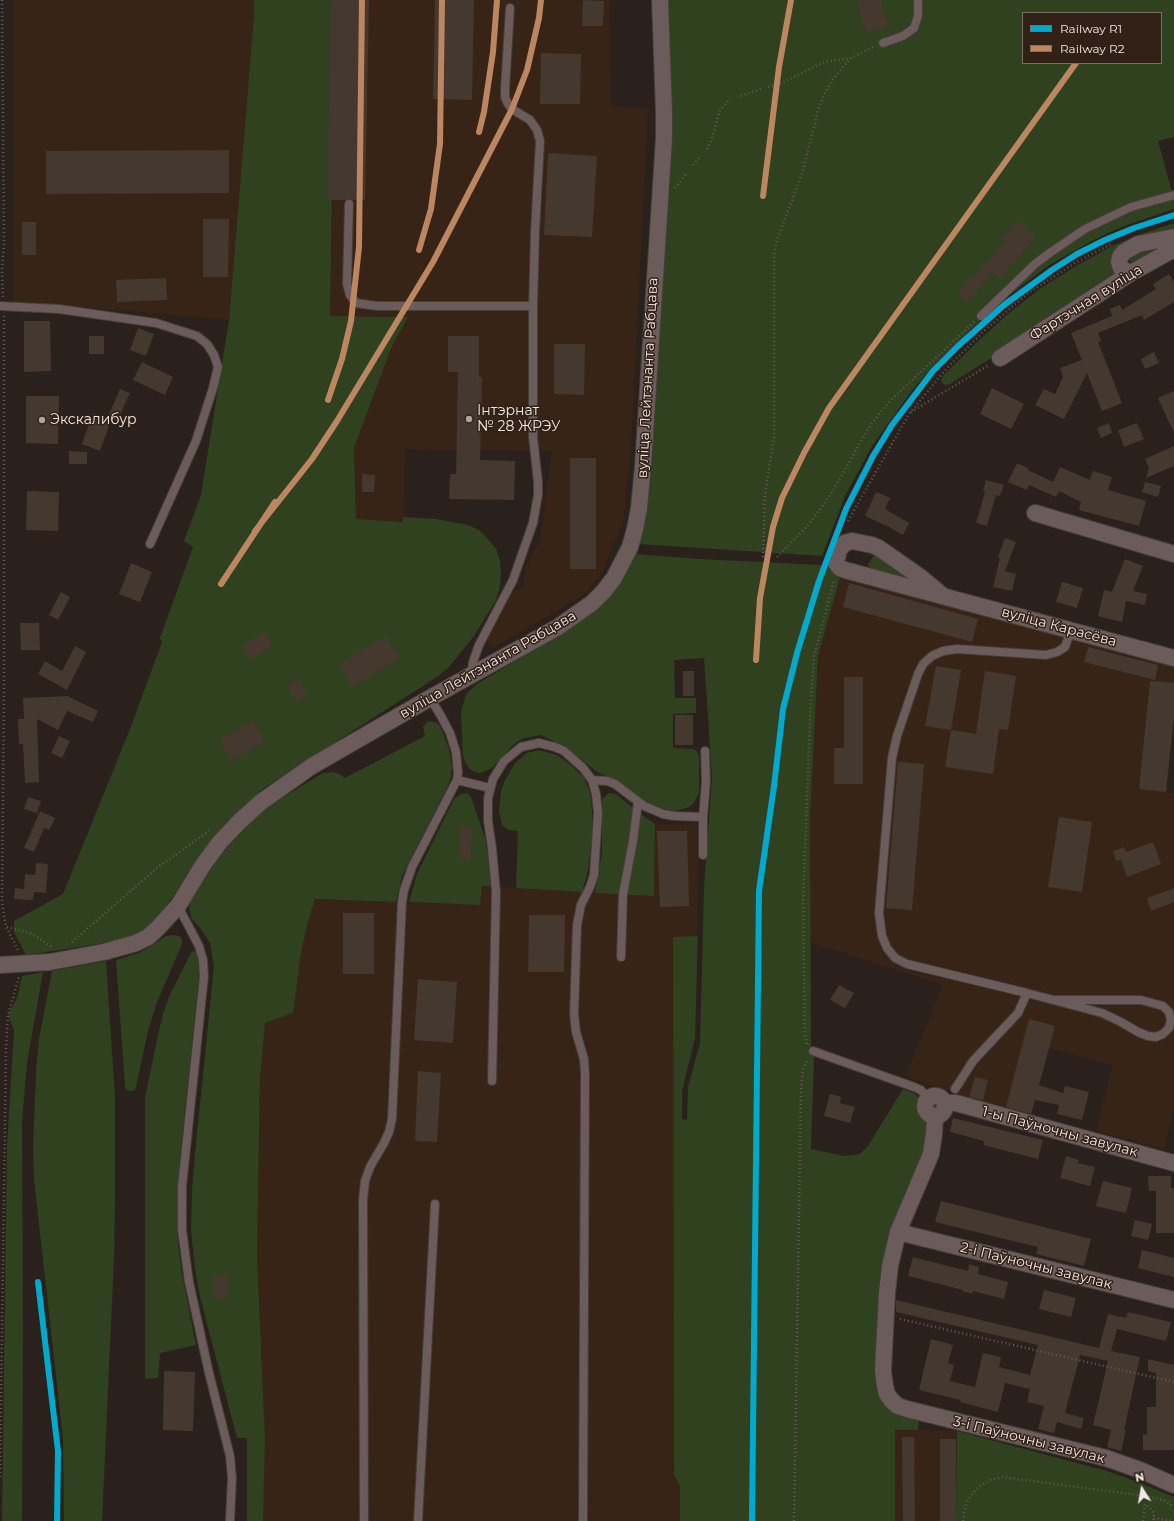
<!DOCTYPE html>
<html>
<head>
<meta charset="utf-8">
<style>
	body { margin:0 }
	#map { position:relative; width:1174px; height:1521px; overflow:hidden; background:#2a211c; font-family:Montserrat,sans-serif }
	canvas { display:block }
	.legend { position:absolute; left:1022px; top:12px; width:140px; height:52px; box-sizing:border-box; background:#302016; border:1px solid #7e7067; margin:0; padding:5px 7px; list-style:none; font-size:12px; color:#f3e8e1 }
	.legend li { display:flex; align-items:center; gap:8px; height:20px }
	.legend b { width:20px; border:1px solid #7e7067 }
	.north { position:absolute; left:1122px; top:1469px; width:40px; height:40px; -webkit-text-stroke:3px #302016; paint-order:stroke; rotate:349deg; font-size:11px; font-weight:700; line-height:16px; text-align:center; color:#f3e8e1 }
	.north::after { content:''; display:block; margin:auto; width:14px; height:18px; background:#f3e8e1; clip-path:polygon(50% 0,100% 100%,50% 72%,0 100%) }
</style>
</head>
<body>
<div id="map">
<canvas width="1174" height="1521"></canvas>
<ul class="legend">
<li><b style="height:5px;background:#00a9ce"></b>Railway R1</li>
<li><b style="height:5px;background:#bb8660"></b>Railway R2</li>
</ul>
<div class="north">N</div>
</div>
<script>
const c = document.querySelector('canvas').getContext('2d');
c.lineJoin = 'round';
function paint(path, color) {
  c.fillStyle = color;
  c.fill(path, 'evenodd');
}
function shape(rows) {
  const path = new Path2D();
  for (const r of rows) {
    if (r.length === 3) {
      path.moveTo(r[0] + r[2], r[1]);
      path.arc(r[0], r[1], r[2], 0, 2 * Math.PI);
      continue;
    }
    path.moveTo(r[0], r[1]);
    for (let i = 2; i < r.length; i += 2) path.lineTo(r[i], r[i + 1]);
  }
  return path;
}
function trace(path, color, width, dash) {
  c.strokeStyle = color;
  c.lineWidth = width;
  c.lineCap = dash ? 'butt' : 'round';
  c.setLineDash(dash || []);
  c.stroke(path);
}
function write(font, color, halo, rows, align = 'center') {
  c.font = font + ' Montserrat,sans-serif';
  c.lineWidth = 3;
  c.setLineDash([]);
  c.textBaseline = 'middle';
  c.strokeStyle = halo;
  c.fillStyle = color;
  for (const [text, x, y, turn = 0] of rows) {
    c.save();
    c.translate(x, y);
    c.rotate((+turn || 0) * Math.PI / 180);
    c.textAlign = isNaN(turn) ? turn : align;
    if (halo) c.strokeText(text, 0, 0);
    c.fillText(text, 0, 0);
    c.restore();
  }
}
paint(shape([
	[13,0,254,0,254,15,229,320,110,309,13,302],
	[337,0,609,0,611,106,648,109,631,449,623,523,600,576,585,594,493,648,486,641,513,591,522,588,525,579,525,568,540,540,552,451,405,449,404,522,356,519,354,448,392,346,408,317,330,316],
	[841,574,1174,663,1174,717,1166,792,1174,793,1174,1111,1164,1149,1096,1131,1113,1065,1049,1048,1031,1114,969,1098,905,1076,943,985,810,942,810,820,818,656],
	[697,823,698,936,673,938,674,1474,680,1487,680,1521,263,1521,265,1438,257,1256,260,1079,265,1023,293,1013,301,953,307,925,315,899,480,905,482,886,654,896,655,824],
	[895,1430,957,1431,956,1521,895,1521]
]), '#382417');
paint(shape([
	[254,0,331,0,332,200,330,316,408,317,392,346,354,448,356,519,403,522,403,517,436,519,468,525,479,530,488,539,496,549,500,561,501,573,500,587,496,600,474,636,448,668,437,677,264,788,255,796,233,817,207,847,195,863,161,914,143,931,132,937,118,941,26,955,14,932,14,921,63,894,130,729,162,642,160,638,193,547,184,541,201,495,229,320,254,15],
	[667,0,1174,0,1174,137,1158,141,1174,200,1174,209,1127,225,1108,233,1088,243,1048,266,999,303,941,358,914,388,872,446,845,496,822,556,639,544,645,521,651,478,669,171,670,77],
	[1023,13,1161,13,1161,63,1023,63],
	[1174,223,1174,233,1141,240,1110,283,950,384,945,385,943,384,941,380,944,375,974,345,1009,313,1041,288,1076,266,1112,246,1141,234],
	[1170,242,1132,264,1129,260,1129,254],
	[635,554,700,559,820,565,830,568,841,574,818,656,810,820,811,1044,814,1058,811,1149,844,1156,855,1155,860,1154,868,1146,903,1089,915,1094,918,1097,926,1125,927,1134,925,1151,891,1229,887,1243,879,1288,875,1371,876,1387,878,1395,883,1402,903,1416,919,1420,918,1430,895,1430,895,1521,680,1521,680,1487,674,1474,673,937,698,936,695,1038,682,1091,682,1119,687,1120,688,1087,700,1043,704,888,711,792,712,777,704,658,674,660,675,698,696,698,696,713,673,714,673,748,692,749,696,750,699,756,699,793,693,804,689,807,676,811,667,810,648,803,617,782,596,771,564,746,541,735,524,738,514,744,492,768,481,773,475,772,470,769,466,764,463,756,461,712,466,694,477,684,570,628],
	[875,554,913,581,870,569,868,564],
	[430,721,437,723,440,726,449,749,452,767,451,776,448,786,402,876,396,902,315,899,307,925,301,953,293,1013,265,1023,260,1079,257,1256,265,1438,263,1521,247,1521,247,1438,237,1438,200,1297,195,1269,191,1230,192,1191,195,1153,214,966,210,943,201,929,191,918,189,906,195,893,219,857,253,820,280,799,323,773,334,772,339,774,345,778,425,736,423,727,427,722],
	[539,750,557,755,572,766,584,778,590,792,592,808,592,837,588,871,582,892,516,888,518,831,508,830,502,825,499,811,501,791,505,780,515,763,527,753],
	[467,793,471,797,486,841,491,886,482,886,480,905,409,902,417,874,454,799,461,794],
	[609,793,616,794,639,813,655,824,654,896,595,893,602,853,602,802,603,798],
	[173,935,179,936,182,939,182,944,157,1002,148,1031,136,1087,135,1090,129,1091,126,1089,125,1086,116,960,139,953,149,947,166,936],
	[192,951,197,952,199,959,199,976,180,1157,177,1214,178,1244,182,1274,196,1345,160,1353,158,1378,145,1379,145,1097,160,1026,164,1011,169,997],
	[106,961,115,1096,115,1200,114,1258,102,1521,64,1521,63,1438,34,1180,33,1148,36,1071,39,1039,52,971],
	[43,972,27,1063,22,1120,23,1334,22,1521,2,1521,7,1146,14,1030,8,1015,17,998,22,976],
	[935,1106,8],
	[957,1431,1107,1471,1135,1481,1174,1497,1174,1521,956,1521]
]), '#2f411f');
paint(shape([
	[331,0,369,0,365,200,353,200,349,199,345,200,327,200],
	[435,0,474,0,472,100,433,99],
	[583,0,604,1,603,26,582,26],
	[858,0,881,0,882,7,889,25,867,34,859,12],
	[541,53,581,54,580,104,540,104],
	[229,150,229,193,46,194,46,151],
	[548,153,597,156,592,237,544,235],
	[203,219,229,219,228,277,203,277],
	[1017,220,1036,237,1000,278,993,272,967,302,957,294,973,275,975,276,1005,242,1001,238],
	[22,222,36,222,36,255,22,255],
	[1169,274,1174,282,1174,302,1144,320,1142,315,1098,333,1101,341,1098,342,1122,403,1102,411,1087,373,1064,419,1035,405,1044,389,1055,394,1063,377,1060,368,1082,360,1071,333,1112,316,1110,309,1120,305,1122,310,1156,289,1153,284],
	[166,278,167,300,117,302,116,280],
	[24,321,50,321,51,371,24,372],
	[138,328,154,334,146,356,130,350],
	[89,336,104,336,104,354,89,354],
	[448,336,479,336,479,377,482,377,480,460,515,461,514,500,449,499,450,474,456,474,458,372,448,372],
	[554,344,585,344,584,395,554,394],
	[1154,352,1159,363,1145,369,1141,359],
	[142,362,173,377,165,395,133,380],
	[992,388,1024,404,1011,429,980,414],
	[120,389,130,393,117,421,108,417],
	[1174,391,1174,433,1158,398],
	[26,396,59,396,58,444,26,443],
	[93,413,111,420,100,451,82,444],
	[1109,423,1112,433,1101,438,1097,428],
	[1137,423,1144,439,1124,447,1118,430],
	[1174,446,1174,466,1146,478,1149,468,1145,459],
	[69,451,87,452,87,464,69,464],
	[570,458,596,458,596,569,570,569],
	[1017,463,1028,468,1028,470,1053,482,1060,467,1090,480,1093,471,1112,477,1108,490,1146,501,1139,526,1079,510,1081,502,1059,491,1056,497,1029,485,1027,490,1008,482],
	[362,474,375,475,374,492,362,492],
	[986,480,1004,485,1000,496,996,495,987,526,976,523,985,492,983,491],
	[1145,482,1161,486,1158,497,1142,492],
	[27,491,59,492,58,531,26,530],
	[876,492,890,498,885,509,909,523,903,535,889,527,865,516],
	[1005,538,1016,542,1005,571,1016,574,1012,591,993,587,1000,558,998,557],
	[1125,559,1143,566,1133,591,1147,594,1145,605,1126,601,1122,622,1098,616,1104,590,1112,592],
	[131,563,152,572,140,602,119,594],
	[1062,582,1083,588,1077,608,1056,602],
	[849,583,978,619,972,642,843,607],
	[61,592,70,597,58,620,49,615],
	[20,623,39,623,40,650,21,650],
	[264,632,273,645,251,660,242,647],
	[386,636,400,658,352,687,339,664],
	[75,646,86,652,67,690,38,674,45,661,62,671],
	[1088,647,1158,665,1155,680,1084,662],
	[936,666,961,670,951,730,925,726],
	[683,671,694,671,694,696,683,696],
	[985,671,1016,676,1008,730,999,729,993,774,945,767,951,730,976,734],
	[844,677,863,677,863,784,834,784,834,748,844,748],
	[299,679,308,695,296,702,287,686],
	[1150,681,1174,683,1174,717,1166,792,1139,789],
	[67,696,98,711,93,722,67,711,58,730,37,719,39,782,25,783,23,744,19,744,18,719,24,719,23,698],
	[675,715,693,715,693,745,675,745],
	[253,720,265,741,232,761,220,740],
	[59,736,70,741,62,758,51,753],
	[898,762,924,764,912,910,886,908],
	[28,797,41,801,37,813,24,809],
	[40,811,55,818,49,830,44,828,34,852,24,848],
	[1059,817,1092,822,1082,892,1048,887],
	[460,826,472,826,471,859,459,859],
	[657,831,687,831,689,906,660,907],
	[1153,842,1161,864,1127,877,1121,860,1116,861,1113,851,1124,847,1126,852],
	[36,863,48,864,46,893,34,892,33,900,14,899,15,888,24,889,25,874,35,875],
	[1174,888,1174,902,1151,911,1147,898],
	[343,913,374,913,374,974,343,974],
	[529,915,565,915,564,972,528,972],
	[418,979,457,982,453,1043,414,1040],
	[839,985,854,993,845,1008,830,1000],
	[1029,1019,1055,1026,1039,1085,1063,1093,1065,1086,1089,1092,1082,1120,1057,1114,1059,1105,1035,1100,1031,1114,1006,1107],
	[418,1071,441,1073,437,1142,415,1141],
	[975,1077,988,1080,983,1100,969,1097],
	[830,1094,841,1097,840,1103,855,1107,850,1123,824,1116],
	[953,1118,1043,1140,1038,1159,983,1145,984,1141,950,1132],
	[1066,1156,1079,1160,1078,1163,1095,1167,1090,1186,1060,1178],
	[1148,1176,1171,1176,1171,1188,1174,1188,1174,1233,1156,1233,1156,1191,1149,1191],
	[1103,1181,1132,1188,1126,1213,1096,1206],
	[941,1201,1091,1239,1084,1266,1036,1254,1038,1247,935,1222],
	[1135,1220,1152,1224,1148,1240,1131,1236],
	[1142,1250,1174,1258,1174,1277,1138,1268],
	[913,1257,968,1271,969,1264,979,1267,978,1274,1008,1282,1004,1299,973,1291,972,1294,962,1291,963,1290,908,1276],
	[213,1275,227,1275,227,1298,213,1298],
	[1044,1290,1076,1298,1071,1317,1039,1309],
	[896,1300,1099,1348,1108,1314,1126,1318,1128,1312,1171,1322,1166,1341,1117,1329,1111,1351,1140,1357,1124,1430,1126,1430,1121,1451,1107,1447,1111,1430,1093,1425,1108,1361,1080,1355,1065,1413,1084,1418,1081,1429,1057,1422,1054,1433,1038,1429,1044,1406,1027,1402,1030,1389,1005,1383,998,1412,960,1402,961,1400,919,1390,931,1339,953,1345,948,1363,954,1365,950,1381,975,1387,983,1353,1001,1357,999,1367,1030,1375,1038,1345,896,1312],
	[1148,1359,1174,1365,1174,1450,1143,1450,1143,1434,1147,1435,1147,1407,1156,1407,1156,1373,1148,1371],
	[164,1371,195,1372,193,1431,163,1430],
	[902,1437,914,1437,915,1521,903,1521],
	[940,1439,956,1439,956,1521,940,1521]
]), '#45382f');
const service = shape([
	[883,43,903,36,914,28,918,16,918,0],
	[349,204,347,284,350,295,356,303,377,306,533,306],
	[0,306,59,309,156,323,197,336,207,344,214,355,218,367,213,388,196,441,150,544],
	[981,316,1035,264,1051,252,1085,229,1131,207,1174,195],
	[471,675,473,662,479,645,513,580,533,523,538,495,538,482,533,437,533,306,535,232,540,141,537,130,530,120,512,109,508,104,505,97,505,89,510,8],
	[457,780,490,788],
	[592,780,607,781,615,784,644,806,663,814,674,816,703,817],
	[703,855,703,818,706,781,705,751],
	[178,906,199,946,203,960,204,976,182,1187,182,1230,189,1282,209,1373,230,1456,232,1478,230,1521],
	[621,957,623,894,633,841,638,802],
	[1027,993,1102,1013,1121,1022,1138,1032,1148,1036,1156,1037,1163,1034,1169,1028,1171,1020,1169,1012,1163,1006,1141,1000,1056,1000],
	[813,1051,914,1087,921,1090,928,1099],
	[492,1081,496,892,492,848,488,821,488,798,493,779,504,761,521,747,539,743,555,747,564,751,583,768,592,780,596,794,598,812,594,875,590,887,581,905,577,925,574,1014,576,1032,584,1059,585,1074,583,1521],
	[955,1089,973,1061,1018,1013,1027,993,907,964,895,958,887,948,882,936,879,913,892,758,897,736,918,674,923,664,932,656,943,651,957,649,1046,655,1057,652,1065,647,1071,630],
	[364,1521,363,1199,365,1181,370,1167,384,1143,389,1132,392,1119,402,902,404,890,412,867,457,780,458,773,456,752,450,733,441,716,430,698],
	[418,1521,435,1204]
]);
const minor = shape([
	[1131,273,1126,271,1121,268,1119,262,1120,257,1124,252,1138,244,1174,237],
	[1000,358,1131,273,1174,249],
	[1035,513,1174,554],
	[943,596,919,576,879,548,872,545,852,541,845,543,839,550,836,563,840,568,845,570,1174,658],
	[0,965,50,962,104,952,136,943,148,937,158,928,178,906,203,865,220,842,240,821,261,802,312,766,430,698,558,627,592,603,604,591,614,578,630,547,635,529,639,508,643,466,664,138,664,112,660,0],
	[935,1106,10],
	[945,1103,956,1103,1174,1163],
	[935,1117,934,1134,931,1154,898,1232,890,1266,887,1293,883,1371,885,1386,887,1394,892,1401,898,1406,907,1409,1106,1458,1140,1470,1174,1485],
	[898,1232,1174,1300]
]);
trace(service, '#453e38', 10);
trace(minor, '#453e38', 18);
trace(shape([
	[2,0,4,244,2,270,3,297],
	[780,84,824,62,851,58],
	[768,87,774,85],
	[741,96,761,89],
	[707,149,712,138,720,110,727,102,731,100],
	[693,165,699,158],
	[675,188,686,174],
	[4,316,4,688,2,902,6,927,18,950],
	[911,412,989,365],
	[848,521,909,414,948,367,985,330,1027,294,1075,263,1111,244],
	[763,557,765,495,774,436,774,256,777,240,802,174,819,107,825,93,833,79,851,58,875,46],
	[777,557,809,524,822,507,834,489,868,429,879,414,892,399,974,322],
	[7,927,30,933,39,938,53,948],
	[72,942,158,867,209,831],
	[807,1044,805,1035,803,901,811,695,814,656,834,580],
	[900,1319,1174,1382],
	[0,1477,6,1049,8,1015,19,977],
	[1154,1518,1174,1521],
	[794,1521,801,1090,803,1069,808,1059],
	[963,1521,964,1512,967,1502,973,1493,980,1486,991,1480,1002,1477,1145,1496,1164,1500,1174,1507],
	[1143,1521,1145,1504,1152,1510,1154,1514,1153,1521]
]), '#655958', 2.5, [1, 3]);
trace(service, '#6b5b5a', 8);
trace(minor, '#6b5b5a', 16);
trace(shape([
	[38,1282,58,1451,57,1521],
	[752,1521,759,891,774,786,783,709,797,653,819,581,846,509,873,456,892,425,933,371,958,346,1004,305,1052,270,1077,254,1105,240,1134,228,1174,215]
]), '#00a9ce', 6);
trace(shape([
	[479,132,484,112,493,52,497,0],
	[763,196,779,67,791,0],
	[419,250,431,209,440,144,442,0],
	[328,400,342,359,347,338,351,321,359,247,362,0],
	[255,531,312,459,337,421,433,262,512,109,527,70,539,18,541,0],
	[221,584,275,502],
	[756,660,760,598,773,527,782,498,804,453,829,408,1076,63]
]), '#bb8660', 6);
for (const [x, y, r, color] of [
	[469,419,4,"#ada29c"],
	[42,420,4,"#ada29c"]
]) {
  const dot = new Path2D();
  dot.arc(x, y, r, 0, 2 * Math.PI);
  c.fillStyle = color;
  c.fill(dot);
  trace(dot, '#302016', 1.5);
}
write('14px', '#f3e8e1', '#302016', [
	["Фартэчная вуліца",1086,303,-32],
	["вуліца Лейтэнанта Рабцава",648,378,-87],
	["вуліца Карасёва",1059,627,15],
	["вуліца Лейтэнанта Рабцава",488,665,-30],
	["1-ы Паўночны завулак",1060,1132,15],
	["2-і Паўночны завулак",1036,1266,14],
	["3-і Паўночны завулак",1029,1440,14]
]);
write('14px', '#f3e8e1', '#302016', [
	["Інтэрнат",477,411],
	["№ 28 ЖРЭУ",477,427],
	["Экскалибур",50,420]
], 'left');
</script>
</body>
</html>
